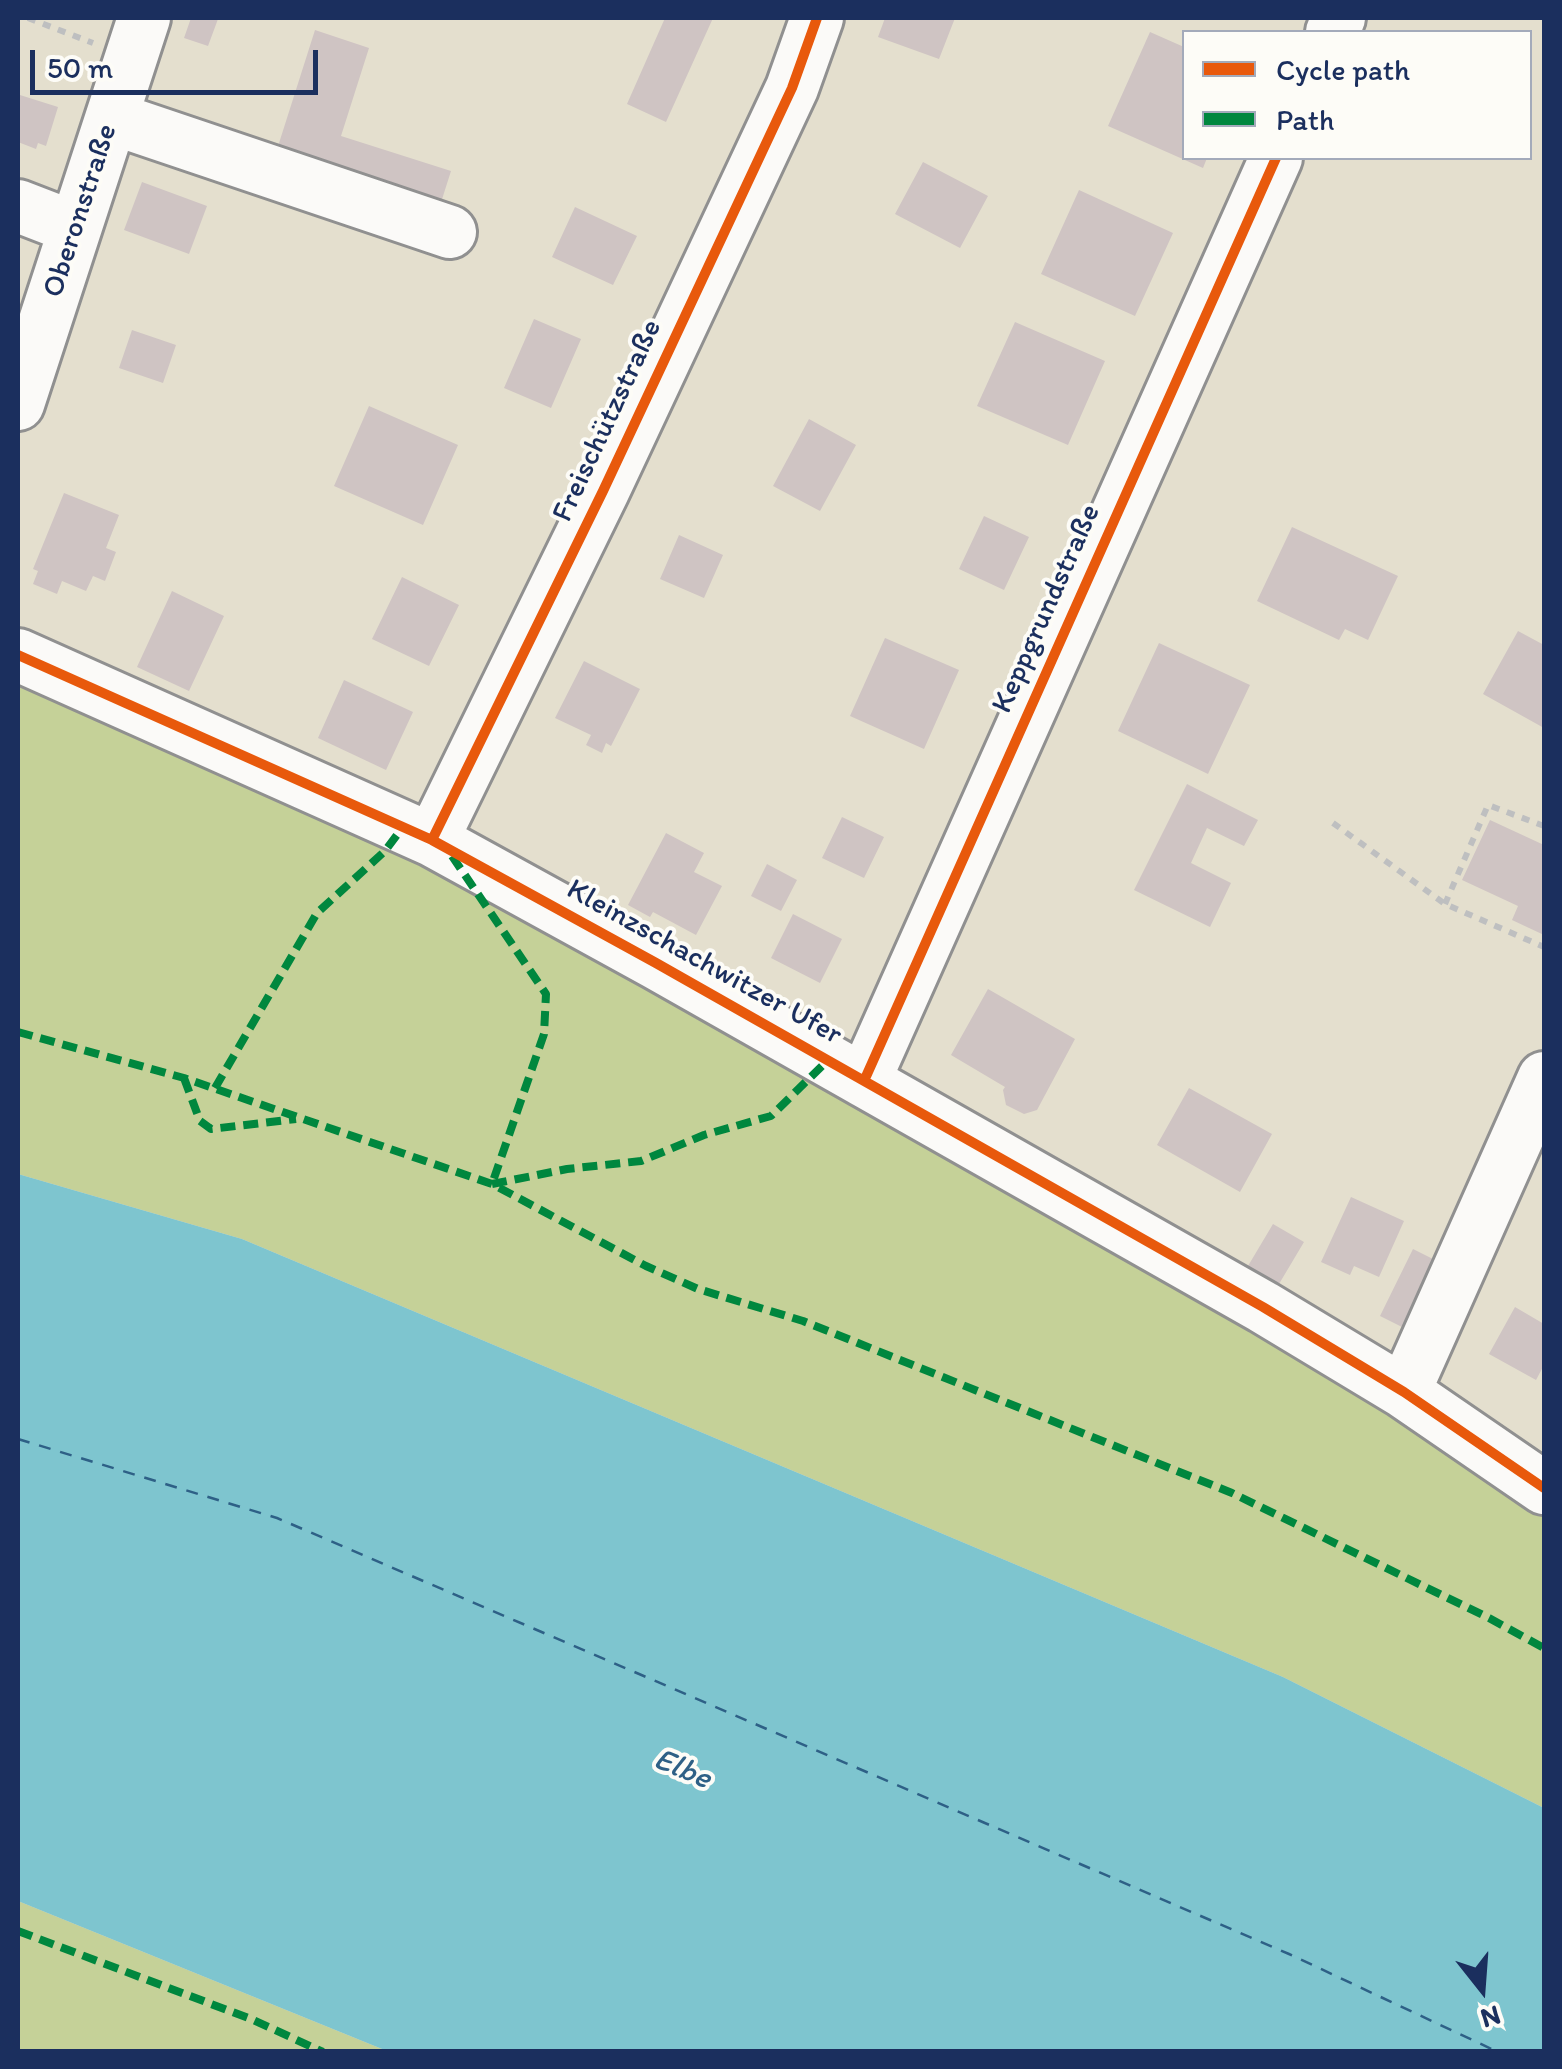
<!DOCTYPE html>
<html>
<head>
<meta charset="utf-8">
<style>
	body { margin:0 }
	#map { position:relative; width:1562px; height:2069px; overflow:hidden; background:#e4dfce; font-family:Itim,sans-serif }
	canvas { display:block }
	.frame { position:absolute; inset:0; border:20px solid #1b2f5e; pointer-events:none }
	.legend { position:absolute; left:1182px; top:30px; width:350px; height:130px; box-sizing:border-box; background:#fdfcf7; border:2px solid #a3aaba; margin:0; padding:12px 18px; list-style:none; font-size:30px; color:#1b2f5e }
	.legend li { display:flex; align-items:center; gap:20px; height:50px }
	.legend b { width:50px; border:2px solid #a3aaba }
	.north { position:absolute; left:1432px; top:1939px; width:100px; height:100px; -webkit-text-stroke:8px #fdfcf7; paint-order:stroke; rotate:163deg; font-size:28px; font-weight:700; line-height:40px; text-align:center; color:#1b2f5e }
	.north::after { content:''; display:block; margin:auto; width:35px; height:45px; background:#1b2f5e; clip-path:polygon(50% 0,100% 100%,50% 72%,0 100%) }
	.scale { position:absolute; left:30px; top:50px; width:288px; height:45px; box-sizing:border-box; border:5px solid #1b2f5e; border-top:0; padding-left:12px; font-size:30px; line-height:35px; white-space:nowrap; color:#1b2f5e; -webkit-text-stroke:8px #fdfcf7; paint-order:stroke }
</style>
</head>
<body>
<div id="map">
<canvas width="1562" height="2069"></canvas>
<div class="frame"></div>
<ul class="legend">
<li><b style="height:12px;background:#e8590c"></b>Cycle path</li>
<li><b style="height:12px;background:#00873e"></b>Path</li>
</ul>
<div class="north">N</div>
<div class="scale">50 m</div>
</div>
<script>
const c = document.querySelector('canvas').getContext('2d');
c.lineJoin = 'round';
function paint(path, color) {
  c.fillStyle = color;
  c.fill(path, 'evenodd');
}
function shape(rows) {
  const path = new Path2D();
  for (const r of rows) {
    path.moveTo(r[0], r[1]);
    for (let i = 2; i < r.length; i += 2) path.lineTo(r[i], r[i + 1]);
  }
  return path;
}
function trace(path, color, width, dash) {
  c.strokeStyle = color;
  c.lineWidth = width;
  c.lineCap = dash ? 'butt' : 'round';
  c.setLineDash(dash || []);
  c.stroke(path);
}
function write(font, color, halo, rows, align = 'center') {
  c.font = font + ' Itim,sans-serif';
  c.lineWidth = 8;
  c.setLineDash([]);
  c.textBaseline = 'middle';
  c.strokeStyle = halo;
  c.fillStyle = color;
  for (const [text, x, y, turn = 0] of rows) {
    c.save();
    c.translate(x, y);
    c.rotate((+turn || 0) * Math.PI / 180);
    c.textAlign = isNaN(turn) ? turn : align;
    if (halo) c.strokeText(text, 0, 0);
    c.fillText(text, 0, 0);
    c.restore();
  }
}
paint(shape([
	[18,671,429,856,1392,1406,1544,1510,1544,1808,1283,1677,242,1239,18,1174],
	[18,1901,387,2051,18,2051]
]), '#c5d198');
paint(shape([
	[18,1174,242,1239,1283,1677,1544,1808,1544,2051,387,2051,18,1901]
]), '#7ec5cf');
trace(shape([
	[18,1439,277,1518,1289,1954,1498,2052]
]), '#2e6086', 2.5, [12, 10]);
paint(shape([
	[191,18,218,19,208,46,184,38],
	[665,18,713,18,666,122,627,104],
	[885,18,955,18,939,59,878,37],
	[315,30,369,48,341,136,451,171,437,215,273,162],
	[1150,32,1184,47,1184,158,1207,158,1203,168,1108,126],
	[20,95,58,107,46,146,38,143,36,149,18,142,18,101],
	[923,162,988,196,960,248,895,214],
	[142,182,207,206,189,254,124,230],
	[1079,190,1173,233,1135,316,1041,274],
	[575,207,637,236,613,285,552,257],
	[534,319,581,339,551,408,504,388],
	[1015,322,1105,361,1068,445,977,406],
	[132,330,176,345,163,383,119,368],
	[369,406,458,445,423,525,334,486],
	[809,419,856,445,820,511,773,486],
	[64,493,119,515,106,548,116,552,105,581,93,576,86,591,62,581,57,594,33,584,38,571,33,569],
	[984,516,1029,537,1004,590,959,569],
	[1292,527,1398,576,1368,640,1345,629,1339,640,1257,601],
	[679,535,723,555,704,598,660,579],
	[402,577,459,605,429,666,372,639],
	[172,591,224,616,189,691,137,667],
	[1518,631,1544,645,1544,728,1483,694],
	[885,638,959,670,924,749,850,716],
	[1159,643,1250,685,1208,774,1118,731],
	[584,661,640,689,611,746,606,743,602,753,586,745,591,735,555,718],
	[344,680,413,712,386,770,318,738],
	[1187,784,1258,820,1244,846,1207,828,1191,863,1231,883,1210,927,1134,890],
	[842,817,884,837,864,878,822,858],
	[1490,820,1544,845,1544,935,1512,920,1518,906,1462,880],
	[666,833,704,853,694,872,722,886,696,935,653,912,650,917,628,905],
	[767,864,797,880,781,911,751,896],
	[793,914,842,939,820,983,771,958],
	[988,989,1075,1039,1037,1110,1024,1114,1006,1105,1003,1090,1005,1087,951,1055],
	[1189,1088,1272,1134,1240,1192,1157,1145],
	[1351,1197,1404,1221,1379,1277,1354,1266,1350,1275,1321,1262],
	[1273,1224,1304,1242,1279,1284,1248,1266],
	[1413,1249,1441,1263,1414,1333,1380,1316],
	[1515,1307,1544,1324,1544,1365,1536,1380,1489,1354]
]), '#cfc4c3');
const minor = shape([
	[1332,32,1339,18],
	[112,118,450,232],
	[18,206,75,228],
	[18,404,144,18],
	[18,655,432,840,656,963,1263,1307,1404,1392,1544,1488],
	[432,840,603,491,792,88,817,18],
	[864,1081,1276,158],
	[1404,1392,1544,1078]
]);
trace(minor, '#909090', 58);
trace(shape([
	[28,18,93,43],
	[1333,823,1445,904,1544,947],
	[1445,904,1488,805,1544,826]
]), '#bebfc0', 6, [8, 8]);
trace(minor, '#fbfaf8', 52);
trace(shape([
	[452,856,546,994,544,1034,492,1184],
	[18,1032,184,1078,492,1184,646,1266,698,1289,803,1321,1232,1493,1489,1618,1544,1648],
	[184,1078,200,1121,211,1129,296,1119],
	[215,1088,317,913,385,851,403,827],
	[492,1184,567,1169,641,1161,704,1135,771,1116,827,1061],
	[18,1931,251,2019,323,2052]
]), '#00873e', 8, [15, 8]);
trace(shape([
	[18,655,432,840,656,963,1263,1307,1404,1392,1544,1488],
	[432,840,603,491,792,88,817,18],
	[864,1081,1276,158]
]), '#e8590c', 10);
write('30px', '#1b2f5e', '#fdfcf7', [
	["Oberonstraße",81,211,-72],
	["Freischützstraße",608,421,-65],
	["Keppgrundstraße",1047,609,-66],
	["Kleinzschachwitzer Ufer",704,963,29]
]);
write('italic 32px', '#2e6086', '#fdfcf7', [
	["Elbe",682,1770,23]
]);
</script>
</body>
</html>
